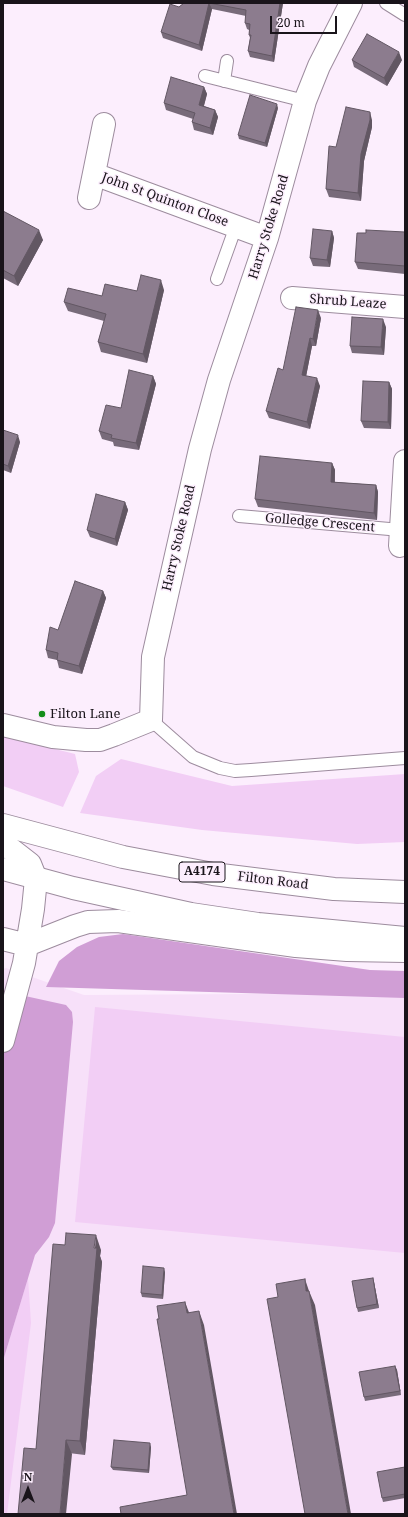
<!DOCTYPE html>
<html>
<head>
<meta charset="utf-8">
<style>
	body { margin:0 }
	#map { position:relative; width:408px; height:1517px; overflow:hidden; background:#fceefd; font-family:"Noto Serif",serif }
	canvas { display:block }
	.frame { position:absolute; inset:0; border:4px solid #19141a; pointer-events:none }
	.north { position:absolute; left:8px; top:1469px; width:40px; height:40px; -webkit-text-stroke:3px #fceefd; paint-order:stroke; rotate:0deg; font-size:11px; font-weight:700; line-height:16px; text-align:center; color:#19141a }
	.north::after { content:''; display:block; margin:auto; width:14px; height:18px; background:#19141a; clip-path:polygon(50% 0,100% 100%,50% 72%,0 100%) }
	.scale { position:absolute; left:270px; top:16px; width:67px; height:18px; box-sizing:border-box; border:2px solid #19141a; border-top:0; padding-left:5px; font-size:12px; line-height:14px; white-space:nowrap; color:#19141a; -webkit-text-stroke:3px #fceefd; paint-order:stroke }
</style>
</head>
<body>
<div id="map">
<canvas width="408" height="1517"></canvas>
<div class="frame"></div>
<div class="north">N</div>
<div class="scale">20 m</div>
</div>
<script>
const c = document.querySelector('canvas').getContext('2d');
c.lineJoin = 'round';
function paint(path, color) {
  c.fillStyle = color;
  c.fill(path, 'evenodd');
}
function shape(rows) {
  const path = new Path2D();
  for (const r of rows) {
    path.moveTo(r[0], r[1]);
    for (let i = 2; i < r.length; i += 2) path.lineTo(r[i], r[i + 1]);
  }
  return path;
}
function trace(path, color, width, dash) {
  c.strokeStyle = color;
  c.lineWidth = width;
  c.lineCap = dash ? 'butt' : 'round';
  c.setLineDash(dash || []);
  c.stroke(path);
}
function write(font, color, halo, rows, align = 'center') {
  c.font = font + ' "Noto Serif",serif';
  c.lineWidth = 3;
  c.setLineDash([]);
  c.textBaseline = 'middle';
  c.strokeStyle = halo;
  c.fillStyle = color;
  for (const [text, x, y, turn = 0] of rows) {
    c.save();
    c.translate(x, y);
    c.rotate((+turn || 0) * Math.PI / 180);
    c.textAlign = isNaN(turn) ? turn : align;
    if (halo) c.strokeText(text, 0, 0);
    c.fillText(text, 0, 0);
    c.restore();
  }
}
paint(shape([
	[6,968,84,995,405,993,405,1514,3,1514,3,969]
]), '#f7e0f9');
paint(shape([
	[3,736,75,754,79,772,63,807,3,786],
	[121,759,232,786,405,774,405,842,357,844,202,830,80,813,96,776],
	[95,1007,405,1037,405,1253,75,1222],
	[28,1278,31,1323,7,1514,3,1514,3,1361]
]), '#f2cef5');
paint(shape([
	[123,934,370,970,405,971,405,998,46,987,59,961,77,947,99,937],
	[16,994,66,1005,72,1012,73,1022,55,1223,49,1237,35,1255,3,1361,3,1041]
]), '#d09ed5');
const lane = shape([
	[386,3,405,15],
	[205,76,305,101],
	[224,81,227,61],
	[217,279,236,226],
	[239,516,401,530],
	[151,720,193,757,220,768,235,771,251,770,405,758]
]);
const street = shape([
	[94,174,267,238],
	[89,198,104,124],
	[292,298,405,307],
	[400,546,405,461],
	[3,725,53,737,86,740,100,740,114,735,151,720,153,657,200,449,219,380,267,238,305,101,319,66,351,3],
	[3,843,30,864,36,879,33,909,24,963,3,1041],
	[3,939,27,945,75,926,88,922,118,921,296,946,347,950,405,951]
]);
const primary = shape([
	[3,825,123,857,213,874,334,889,405,892],
	[3,869,73,888,191,914,258,924,405,938]
]);
trace(lane, '#9d8c9e', 14);
trace(street, '#9d8c9e', 24);
trace(primary, '#9d8c9e', 24);
trace(lane, '#fff', 12);
trace(street, '#fff', 22);
trace(primary, '#fff', 22);
paint(shape([
	[184,3,283,3,274,62,250,57,248,51,250,38,249,35,249,30,247,29,245,23,246,16,212,9,202,51,163,38,161,32,179,7],
	[352,60,402,60,387,86,354,67],
	[204,87,207,94,204,106,215,110,218,117,213,135,194,130,192,122,193,119,166,110,164,103],
	[278,108,267,147,239,139,238,135],
	[372,120,372,127,364,161,361,201,329,197,326,189],
	[3,211,43,240,18,286,3,278],
	[332,231,334,238,330,267,313,266,310,258],
	[405,232,405,274,358,269,355,262,366,233],
	[164,290,147,363,101,352,98,342,104,321,68,311,64,302,102,296,137,291],
	[321,318,316,346,312,346,306,376,320,386,310,429,269,418,266,411],
	[386,327,384,355,352,353,350,346],
	[153,376,156,384,139,450,114,446,113,442,102,439,99,431,121,408],
	[389,382,392,389,391,429,364,428,361,421],
	[3,430,20,442,11,473,3,470],
	[332,463,335,470,335,482,376,485,378,492,377,520,258,507,255,499],
	[125,502,128,510,117,546,90,537,87,530],
	[103,591,106,598,82,674,59,668,57,660,48,658,46,650,58,630],
	[65,1245,101,1250,100,1256,102,1262,85,1455,36,1449],
	[165,1272,163,1299,142,1297,141,1293],
	[373,1278,374,1282,379,1308,358,1312,357,1308],
	[395,1366,397,1370,401,1395,365,1401,364,1397],
	[151,1447,149,1473,113,1470,111,1467],
	[405,1467,405,1498,383,1502,382,1498]
]), '#786b7a');
paint(shape([
	[209,3,212,9,202,51,199,45],
	[280,3,283,3,274,62,272,56],
	[399,52,402,60,387,86,384,78],
	[204,87,207,94,202,112,199,105],
	[277,104,278,108,267,147,265,143],
	[215,110,218,117,213,135,210,128],
	[370,112,372,120,372,127,364,161,361,201,358,193,361,154],
	[39,230,43,240,18,286,14,276],
	[332,231,334,238,330,267,327,260],
	[161,280,164,290,147,363,143,354],
	[318,310,321,318,316,346,313,339],
	[383,319,386,327,384,355,381,347],
	[310,338,312,346,305,382,302,375],
	[153,376,156,384,139,450,136,443],
	[317,378,320,386,310,429,307,422],
	[389,382,392,389,391,429,388,422],
	[18,435,20,442,11,473,8,466],
	[332,463,335,470,334,490,331,482],
	[376,485,378,492,377,520,374,513],
	[125,502,128,510,117,546,115,539],
	[103,591,106,598,82,674,79,666],
	[96,1235,101,1250,100,1256,102,1262,85,1455,80,1441],
	[164,1268,165,1272,163,1299,162,1295],
	[373,1278,374,1282,379,1308,377,1304],
	[305,1279,310,1294,306,1291],
	[309,1291,315,1305,351,1514,348,1514],
	[185,1302,190,1315,187,1313],
	[199,1311,204,1325,237,1514,234,1514],
	[395,1366,397,1370,401,1395,400,1391],
	[66,1440,72,1454,66,1514,60,1514],
	[150,1443,151,1447,149,1473,148,1470]
]), '#625763');
const building = shape([
	[184,3,209,3,199,45,161,32,170,4,179,7,184,3],
	[209,3,280,3,272,56,248,51,251,35,249,35,250,24,245,23,246,10,209,3],
	[367,34,399,52,384,78,352,60,367,34],
	[171,77,204,87,199,105,215,110,210,128,192,122,195,113,164,103,171,77],
	[250,95,277,104,265,143,238,135,250,95],
	[346,107,370,112,370,120,361,154,358,193,326,189,329,146,336,147,346,107],
	[3,211,39,230,14,276,3,270,3,211],
	[313,229,332,231,327,260,310,258,313,229],
	[366,230,405,232,405,266,355,262,357,233,366,233,366,230],
	[141,275,161,280,143,354,98,342,106,314,64,302,68,288,102,296,105,284,137,291,141,275],
	[296,307,318,310,313,339,310,338,302,375,317,378,307,422,266,411,278,368,283,370,296,307],
	[352,317,383,319,381,347,350,346,352,317],
	[129,370,153,376,136,443,111,438,112,435,99,431,106,405,121,408,129,370],
	[363,381,389,382,388,422,361,421,363,381],
	[3,430,18,435,8,466,3,464,3,430],
	[260,456,332,463,331,482,376,485,374,513,255,499,260,456],
	[96,494,125,502,115,539,87,530,96,494],
	[75,581,103,591,79,666,57,660,58,653,46,650,50,627,58,630,75,581],
	[66,1233,96,1235,94,1248,97,1248,80,1441,66,1440,60,1514,18,1514,24,1448,36,1449,53,1244,65,1245,66,1233],
	[143,1266,164,1268,162,1295,141,1293,143,1266],
	[373,1278,377,1304,357,1308,352,1281,373,1278],
	[305,1279,306,1291,309,1291,348,1514,305,1514,267,1299,278,1297,276,1284,305,1279],
	[185,1302,187,1313,199,1311,234,1514,121,1514,120,1507,187,1495,157,1319,159,1319,157,1306,185,1302],
	[395,1366,400,1391,364,1397,359,1372,395,1366],
	[114,1440,150,1443,148,1470,111,1467,114,1440],
	[405,1467,405,1494,382,1498,377,1472,405,1467]
]);
paint(building, '#8c7c8e');
trace(building, '#625763', 1);
for (const [x, y, r, color] of [
	[42,714,4,"#148e1a"]
]) {
  const dot = new Path2D();
  dot.arc(x, y, r, 0, 2 * Math.PI);
  c.fillStyle = color;
  c.fill(dot);
  trace(dot, '#fceefd', 1.5);
}
for (const [x, y, w] of [
	[202,872,46]
]) {
  const box = new Path2D();
  box.roundRect(x - w / 2, y - 10, w, 20, 3);
  c.fillStyle = '#fceefd';
  c.fill(box);
  trace(box, '#19141a', 1);
}
write('bold 12px', '#19141a', null, [
	["A4174",202,872]
]);
write('13px', '#19141a', '#fceefd', [
	["John St Quinton Close",165,200,20],
	["Harry Stoke Road",269,227,-73],
	["Shrub Leaze",348,302,4],
	["Golledge Crescent",320,523,5],
	["Harry Stoke Road",179,538,-77],
	["Filton Road",273,881,7]
]);
write('13px', '#19141a', '#fceefd', [
	["Filton Lane",50,714]
], 'left');
</script>
</body>
</html>
